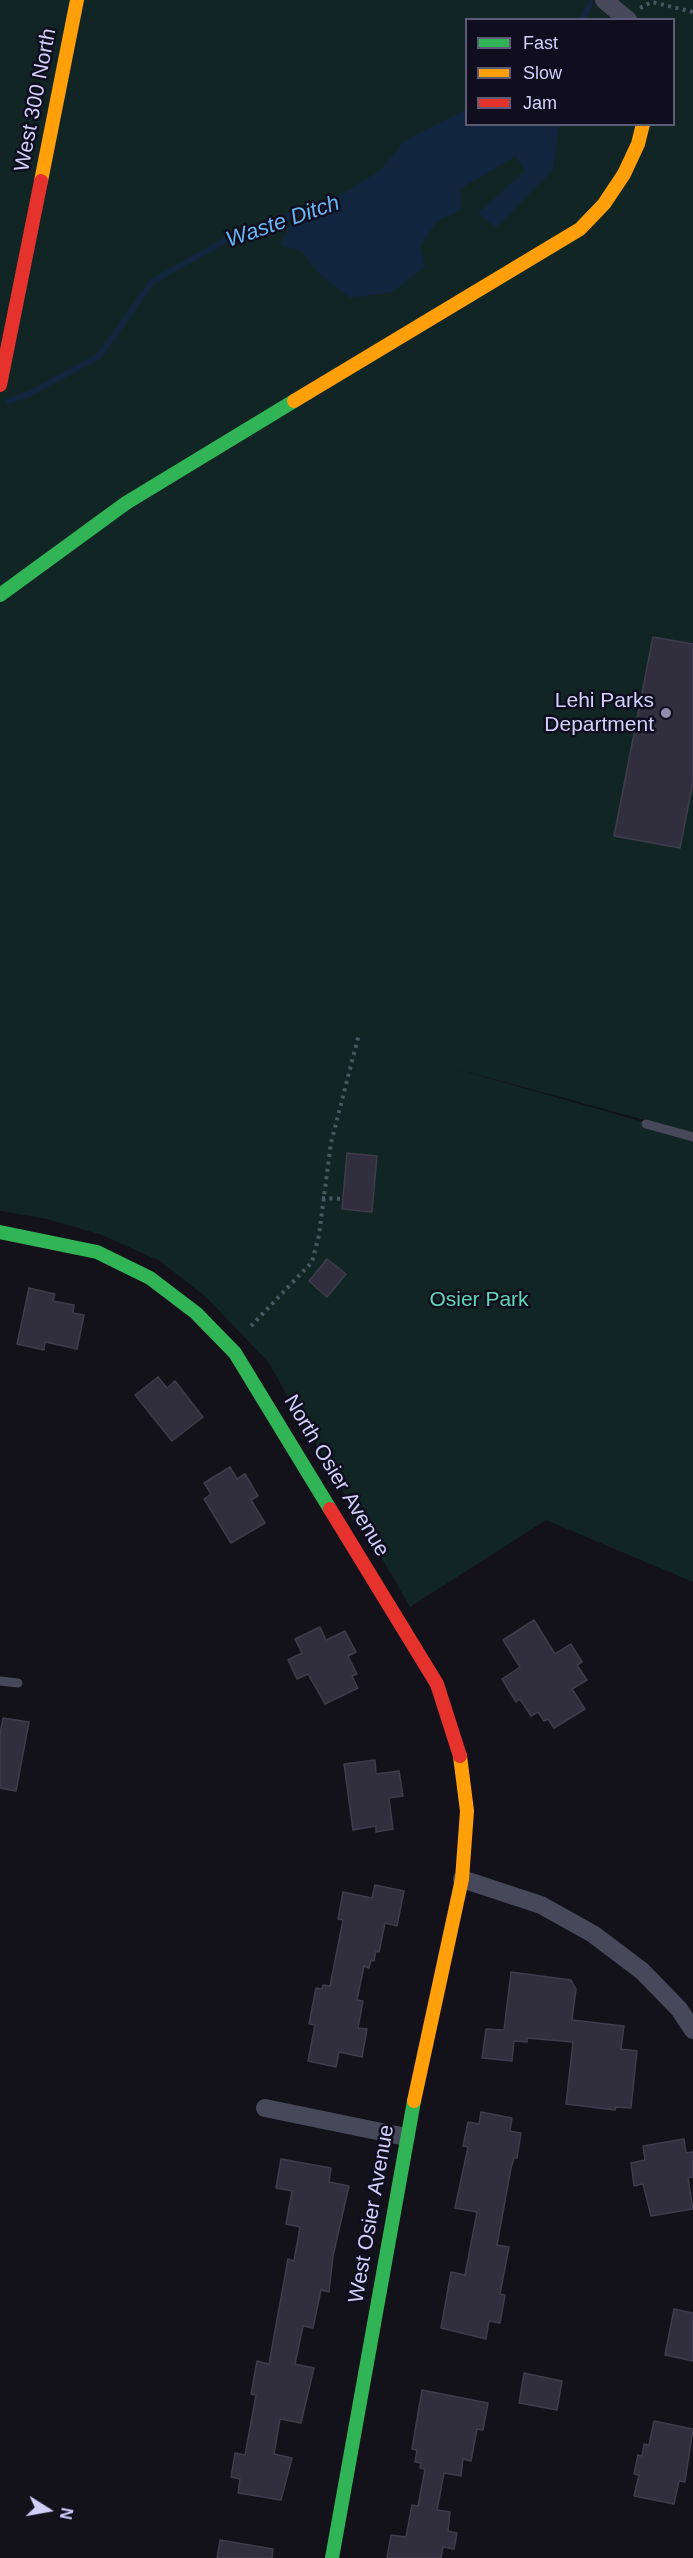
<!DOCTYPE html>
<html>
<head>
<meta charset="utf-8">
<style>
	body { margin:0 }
	#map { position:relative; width:693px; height:2558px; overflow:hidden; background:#13121a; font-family:Helvetica,sans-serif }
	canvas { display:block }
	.legend { position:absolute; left:465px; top:18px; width:210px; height:108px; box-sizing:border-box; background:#100e1e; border:2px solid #5e5b76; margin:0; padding:8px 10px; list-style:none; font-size:18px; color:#d3cffb }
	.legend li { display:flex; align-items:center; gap:12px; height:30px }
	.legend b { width:30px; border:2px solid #5e5b76 }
	.north { position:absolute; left:18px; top:2480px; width:60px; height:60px; -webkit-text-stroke:4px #100e1e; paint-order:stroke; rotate:101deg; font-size:16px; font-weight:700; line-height:24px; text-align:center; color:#d3cffb }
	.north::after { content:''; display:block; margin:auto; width:21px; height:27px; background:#d3cffb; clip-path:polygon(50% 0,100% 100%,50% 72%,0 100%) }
</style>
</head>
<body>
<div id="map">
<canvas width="693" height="2558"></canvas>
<ul class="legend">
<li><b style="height:8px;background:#30b455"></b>Fast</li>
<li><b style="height:8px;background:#ff9f0a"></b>Slow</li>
<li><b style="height:8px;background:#e5322d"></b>Jam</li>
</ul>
<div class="north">N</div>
</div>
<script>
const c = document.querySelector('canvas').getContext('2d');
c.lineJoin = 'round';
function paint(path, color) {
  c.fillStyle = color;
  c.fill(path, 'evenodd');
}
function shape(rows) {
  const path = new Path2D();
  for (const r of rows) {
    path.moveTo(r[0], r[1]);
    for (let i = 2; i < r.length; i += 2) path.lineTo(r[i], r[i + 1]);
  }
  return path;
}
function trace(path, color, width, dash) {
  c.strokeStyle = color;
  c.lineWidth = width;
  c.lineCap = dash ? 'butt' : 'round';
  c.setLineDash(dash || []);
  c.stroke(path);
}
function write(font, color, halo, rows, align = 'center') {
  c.font = font + ' Helvetica,sans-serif';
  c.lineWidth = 5;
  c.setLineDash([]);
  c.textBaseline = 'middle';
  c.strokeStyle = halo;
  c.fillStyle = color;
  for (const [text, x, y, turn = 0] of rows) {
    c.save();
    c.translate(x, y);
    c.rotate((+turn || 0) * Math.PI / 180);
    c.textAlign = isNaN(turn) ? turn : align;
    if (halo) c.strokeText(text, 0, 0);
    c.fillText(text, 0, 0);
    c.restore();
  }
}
paint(shape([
	[0,0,693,0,693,1133,442,1065,693,1136,693,1582,546,1520,410,1607,268,1362,206,1297,160,1261,102,1235,47,1219,0,1211],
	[466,20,674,20,674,124,466,124]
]), '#112524');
paint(shape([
	[466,110,466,124,559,125,553,170,496,228,478,213,525,171,516,156,460,189,461,210,437,221,420,246,425,267,392,292,350,298,319,273,300,250,280,245,290,224,380,171,404,141]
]), '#12253f');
trace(shape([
	[581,20,591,3],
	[8,401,29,394,99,356,153,281,233,236,299,212,317,213]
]), '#12253f', 6);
const building = shape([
	[653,637,693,644,693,782,680,848,614,836,653,637],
	[347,1153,377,1156,372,1212,342,1209,347,1153],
	[327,1259,346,1274,327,1297,309,1281,327,1259],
	[29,1288,55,1294,53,1301,74,1305,73,1313,84,1315,77,1349,45,1342,44,1350,17,1344,29,1288],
	[158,1377,167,1388,175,1381,203,1417,172,1441,135,1395,158,1377],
	[230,1467,237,1479,245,1474,258,1496,251,1500,265,1523,231,1543,204,1499,211,1494,204,1483,230,1467],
	[534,1620,555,1654,571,1644,582,1662,577,1665,587,1680,572,1689,585,1709,554,1728,548,1719,544,1721,538,1712,531,1716,520,1699,516,1702,502,1679,520,1667,503,1640,534,1620],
	[320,1627,326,1640,345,1631,356,1652,348,1656,357,1674,352,1676,358,1688,325,1704,308,1674,297,1679,288,1660,302,1653,295,1639,320,1627],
	[3,1718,29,1722,16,1791,0,1788,0,1734,3,1718],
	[375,1760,376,1774,399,1771,403,1796,389,1798,393,1829,376,1832,376,1826,353,1830,344,1764,375,1760],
	[375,1885,404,1891,397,1926,385,1923,379,1952,376,1951,374,1961,371,1960,369,1968,364,1966,357,2000,363,2001,358,2028,367,2029,362,2057,339,2052,336,2067,308,2061,315,2025,309,2024,316,1988,322,1989,323,1985,330,1986,343,1920,338,1919,343,1892,372,1898,375,1885],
	[511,1972,571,1980,576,1989,572,2020,624,2026,621,2049,637,2051,631,2108,616,2107,615,2110,566,2104,573,2042,527,2038,527,2042,514,2041,512,2061,482,2058,486,2029,504,2030,511,1972],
	[481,2112,512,2118,510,2131,521,2133,517,2158,514,2158,511,2168,497,2245,509,2247,500,2294,505,2295,500,2323,489,2321,486,2339,441,2328,451,2272,465,2275,477,2212,455,2208,468,2147,463,2146,468,2122,479,2124,481,2112],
	[684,2139,686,2153,693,2152,693,2177,688,2178,693,2209,651,2216,643,2184,634,2186,631,2163,645,2160,643,2146,684,2139],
	[281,2159,331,2168,329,2182,349,2186,333,2256,329,2292,321,2290,313,2328,303,2326,295,2364,314,2368,301,2423,280,2419,274,2454,292,2458,281,2500,238,2493,240,2479,231,2477,235,2453,245,2455,256,2395,251,2394,257,2361,269,2364,288,2259,294,2261,300,2227,286,2224,292,2191,276,2188,281,2159],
	[674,2309,693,2313,693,2361,665,2355,674,2309],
	[524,2373,562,2381,557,2410,519,2403,524,2373],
	[422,2390,488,2403,483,2430,477,2429,471,2461,463,2459,461,2476,444,2473,437,2510,450,2512,448,2531,457,2533,454,2549,443,2547,441,2558,387,2558,391,2535,406,2537,412,2505,418,2506,425,2469,420,2468,421,2463,415,2462,417,2450,412,2449,422,2390],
	[654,2421,693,2429,685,2482,679,2481,674,2504,634,2496,639,2475,634,2474,638,2455,642,2456,644,2444,649,2445,654,2421],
	[220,2540,273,2549,272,2558,217,2558,220,2540]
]);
paint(building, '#312f3d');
trace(building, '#3e3c4d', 1.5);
trace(shape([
	[640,8,652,2,693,12],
	[322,1198,343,1199],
	[251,1326,312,1262,319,1235,331,1143,359,1034]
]), '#4a5762', 4, [3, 4.5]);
trace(shape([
	[646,1124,693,1137],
	[0,1681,18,1683]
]), '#48485b', 9);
trace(shape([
	[604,0,628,20],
	[462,1879,541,1905,593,1934,642,1971,679,2009,693,2030],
	[265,2108,406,2137]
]), '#48485b', 18);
trace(shape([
	[0,595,126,503,294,401],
	[0,1232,97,1252,150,1278,196,1313,235,1353,330,1509],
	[332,2558,414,2101]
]), '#30b455', 14);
trace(shape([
	[41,181,77,0],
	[294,401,580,229,604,204,624,174,638,144,643,124],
	[414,2101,462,1879,467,1811,460,1756]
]), '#ff9f0a', 14);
trace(shape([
	[0,385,41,181],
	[330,1509,437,1684,460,1756]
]), '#e5322d', 14);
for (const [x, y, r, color] of [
	[666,713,6,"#908dac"]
]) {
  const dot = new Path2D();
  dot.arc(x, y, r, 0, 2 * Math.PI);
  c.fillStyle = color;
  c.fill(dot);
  trace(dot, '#100e1e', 2);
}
write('21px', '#d3cffb', '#100e1e', [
	["West 300 North",36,100,-79],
	["North Osier Avenue",336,1476,59],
	["West Osier Avenue",372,2214,-80]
]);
write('21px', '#d3cffb', '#100e1e', [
	["Lehi Parks",654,701],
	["Department",654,725]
], 'right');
write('21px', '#61d5b4', '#100e1e', [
	["Osier Park",479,1300]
]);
write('italic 22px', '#65b6f3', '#100e1e', [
	["Waste Ditch",283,222,-19]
]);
</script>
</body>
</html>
